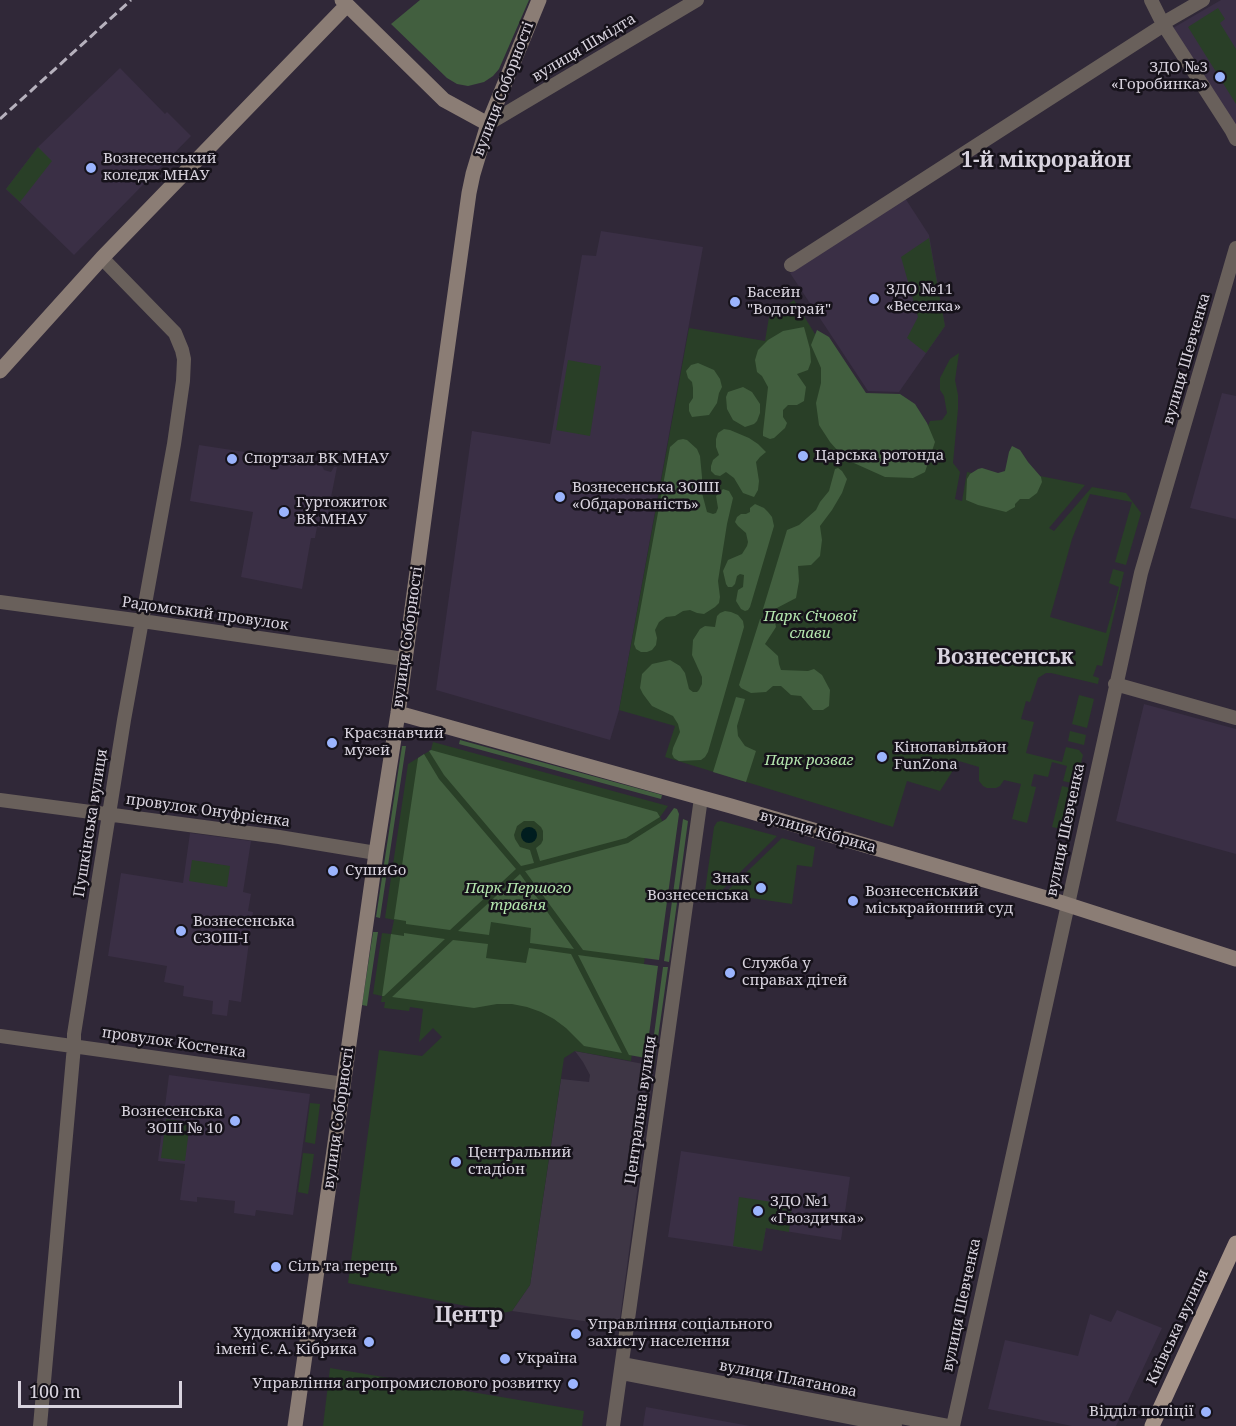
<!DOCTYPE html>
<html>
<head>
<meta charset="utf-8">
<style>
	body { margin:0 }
	#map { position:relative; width:1236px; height:1426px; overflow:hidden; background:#302838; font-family:"Noto Serif",serif }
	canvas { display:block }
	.scale { position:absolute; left:18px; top:1381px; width:164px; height:27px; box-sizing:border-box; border:3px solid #d8d3de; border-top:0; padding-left:8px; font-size:18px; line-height:21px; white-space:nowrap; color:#d8d3de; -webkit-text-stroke:4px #16121a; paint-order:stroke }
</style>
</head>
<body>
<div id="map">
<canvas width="1236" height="1426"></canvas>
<div class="scale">100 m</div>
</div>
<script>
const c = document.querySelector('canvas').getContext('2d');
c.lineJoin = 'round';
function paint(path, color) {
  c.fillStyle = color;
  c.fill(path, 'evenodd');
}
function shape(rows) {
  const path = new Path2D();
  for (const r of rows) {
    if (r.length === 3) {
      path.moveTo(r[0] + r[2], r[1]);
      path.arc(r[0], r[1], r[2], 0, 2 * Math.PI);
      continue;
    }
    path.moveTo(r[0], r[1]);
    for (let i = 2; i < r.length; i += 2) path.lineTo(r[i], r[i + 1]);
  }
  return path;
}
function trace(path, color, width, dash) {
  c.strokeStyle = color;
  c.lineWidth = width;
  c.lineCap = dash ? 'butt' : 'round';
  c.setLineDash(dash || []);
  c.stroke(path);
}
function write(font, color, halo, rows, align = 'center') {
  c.font = font + ' "Noto Serif",serif';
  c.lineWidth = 5;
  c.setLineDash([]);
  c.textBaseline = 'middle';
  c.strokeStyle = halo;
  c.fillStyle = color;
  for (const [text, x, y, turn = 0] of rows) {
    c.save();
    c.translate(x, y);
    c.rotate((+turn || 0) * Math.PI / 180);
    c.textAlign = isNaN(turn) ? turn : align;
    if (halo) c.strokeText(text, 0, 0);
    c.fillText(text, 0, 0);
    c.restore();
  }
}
paint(shape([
	[575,1051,654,1066,619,1326,512,1311,530,1285,561,1079,589,1082,590,1075,583,1062]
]), '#3e3645');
paint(shape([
	[1221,0,1236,0,1236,126,1173,28],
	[120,68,165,114,167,112,191,136,74,255,6,189,38,147],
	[905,198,929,235,945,326,899,392,868,391,790,273],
	[601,231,703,247,619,710,610,740,436,690,472,431,550,444,582,255,596,256],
	[1222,393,1236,396,1236,519,1190,508],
	[199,445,258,454,257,459,267,461,271,456,318,464,322,466,324,470,331,472,334,467,337,467,325,528,317,527,315,538,311,538,302,589,241,577,253,512,190,501],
	[1144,704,1236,729,1236,854,1116,821],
	[190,833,251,841,243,892,251,894,248,911,253,912,241,1002,229,1000,227,1016,212,1014,213,1001,183,996,184,986,164,982,167,966,108,956,121,873,183,883],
	[169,1075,310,1094,293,1215,256,1210,255,1216,234,1213,235,1201,197,1197,197,1202,180,1200,185,1164,158,1161],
	[681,1151,850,1177,841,1240,766,1228,762,1251,668,1237],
	[1117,1310,1162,1328,1116,1426,1072,1426,988,1409,1005,1340,1078,1356,1090,1314,1111,1322],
	[646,1407,750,1426,643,1426]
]), '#3a2f45');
paint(shape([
	[1218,8,1225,19,1220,23,1236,49,1236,104,1188,27],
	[38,147,52,161,20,202,6,189],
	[929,238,945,326,926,353,907,338,918,317,901,257],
	[794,300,852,394,924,435,930,421,942,420,947,413,944,396,940,390,940,378,950,359,959,353,955,380,958,395,958,409,953,463,960,472,955,499,962,501,967,472,1003,479,1005,469,1085,485,1049,528,1054,531,1092,487,1126,493,1141,513,1126,565,1115,562,1132,502,1090,494,1072,539,1050,617,1106,633,1119,587,1109,583,1113,569,1124,572,1102,666,1097,665,1093,676,1099,678,1098,684,1051,673,1046,673,1038,678,1030,702,1026,701,1021,719,1034,722,1026,753,1062,762,1066,747,1079,750,1083,755,1076,784,1063,781,1067,766,1052,762,1048,777,1034,774,1031,786,1036,787,1027,823,1012,819,1021,784,1004,780,1000,786,996,788,987,788,983,786,979,781,979,767,959,761,940,791,907,781,893,827,665,757,675,726,619,710,689,328,765,341,769,317],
	[568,360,601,366,590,436,556,430],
	[1079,695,1094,699,1087,728,1072,724],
	[1070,731,1086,735,1084,745,1068,741],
	[433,742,668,806,660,817,663,822,631,1061,575,1051,564,1058,530,1285,512,1311,502,1313,348,1283,379,1050,422,1056,442,1037,433,1028,419,1042,423,1009,410,1007,409,1011,384,1008,385,1002,381,1002,382,996,373,994,382,933,391,934,394,920,385,918,408,764,431,750],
	[1062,786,1075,789,1066,830,1052,827],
	[721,821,777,836,719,893,705,891,714,827,717,822],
	[782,838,815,847,812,867,797,865,792,904,724,894],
	[192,860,230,866,227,887,189,881],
	[310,1103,320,1104,315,1144,305,1142],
	[166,1119,190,1122,185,1161,161,1158],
	[303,1153,314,1154,308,1194,298,1192],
	[739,1197,792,1205,789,1232,766,1228,762,1251,733,1246],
	[330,1368,584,1411,582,1426,323,1426]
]), '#293f27');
paint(shape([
	[420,0,529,0,499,69,493,76,484,82,468,86,457,84,447,78,391,24],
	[804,327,810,349,811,362,808,370,797,374,806,387,804,401,797,405,788,405,783,410,783,417,787,423,785,428,774,438,770,439,763,436,763,432,768,387,762,376,757,372,755,360,758,350,768,340,783,331],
	[817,330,829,337,866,393,900,394,915,404,927,423,935,442,925,472,913,478,885,477,845,459,830,442,819,425,816,403,821,383,821,368,811,345],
	[698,363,714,370,720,379,722,387,719,393,717,403,709,415,692,417,689,411,689,404,693,398,693,388,692,382,688,378,686,371,691,365],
	[743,387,752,392,760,404,760,413,757,421,754,424,745,427,733,420,727,409,726,397,728,392],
	[724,429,730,430,749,438,758,444,766,452,760,457,756,462,759,481,758,490,754,497,743,493,734,478,726,472,720,476,715,475,711,471,711,466,713,460,719,455,716,447,716,439,718,433],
	[683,439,687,440,697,449,700,456,702,477,702,493,707,512,713,514,716,513,718,508,716,496,723,489,729,491,733,498,727,524,718,581,720,597,719,603,715,607,704,614,697,613,690,610,683,611,675,616,666,617,659,622,655,630,657,638,656,645,652,650,647,652,641,652,636,649,634,644,670,447,678,440],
	[1012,446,1020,450,1028,462,1041,477,1042,482,1037,493,1029,499,1020,499,1015,504,1015,507,1006,512,978,505,966,500,967,479,970,474,978,469,982,468,998,473,1005,471,1009,452],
	[838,468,842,471,847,479,842,493,832,510,820,526,822,540,820,556,811,565,798,566,799,581,796,598,775,609,766,610,763,609,787,530,799,525,816,510,820,502,829,491,835,469],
	[755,504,764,508,768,512,772,517,774,526,750,607,748,610,745,611,741,609,736,601,738,590,743,587,744,575,740,574,737,576,735,584,732,587,728,587,726,584,723,571,728,560,742,554,747,546,748,542,746,533,738,526,735,522,737,517,741,514,746,514,750,512,750,508],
	[725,611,731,612,738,615,743,621,744,627,708,752,705,757,701,760,679,761,674,758,672,754,673,748,680,732,678,724,673,716,652,706,643,694,640,688,642,674,652,664,670,660,680,666,685,673,689,689,693,692,697,692,699,690,702,684,702,677,692,655,693,640,700,629,705,626,715,627,717,616,720,613],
	[768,618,775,622,776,627,765,644,778,656,779,664,781,670,808,671,814,669,822,675,830,690,829,706,823,710,813,710,801,696,791,695,781,686,773,686,766,692,751,693,741,688,739,685,760,619],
	[736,697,745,699,737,726,738,736,745,746,756,751,746,782,713,772],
	[460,740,662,795,661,799,459,744],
	[402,746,406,746,380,918,376,917],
	[431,750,657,812,660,817,626,838,540,861,536,848,541,844,543,840,543,831,541,827,534,821,524,821,517,826,514,835,515,839,520,847,530,850,534,863,521,866,444,775,429,751],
	[424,754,439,779,516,869,450,930,406,924,406,921,394,919,418,758],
	[674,808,677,809,679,814,659,960,583,950,525,871,628,843,666,819],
	[683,819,688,821,669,962,664,961],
	[520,874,574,949,530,943,531,928,491,922,489,935,458,931],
	[373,932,378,932,367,1006,362,1005],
	[404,933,445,939,384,996,382,996,391,934,404,936],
	[453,940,488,944,486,958,526,963,529,948,571,954,622,1053,584,1046,566,1028,554,1019,541,1012,527,1007,512,1004,497,1004,474,1008,392,997],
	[578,955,658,966,646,1058,629,1055],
	[663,967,668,967,654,1066,650,1065]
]), '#425f3f');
paint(shape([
	[529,835,8]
]), '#001d1f');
trace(shape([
	[1151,0,1163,24,1232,131,1236,139],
	[488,124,697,0],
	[791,265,1159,28,1165,22,1203,0],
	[0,602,142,621,404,659],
	[1115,684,1236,718],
	[0,800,279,837,376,853],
	[0,1036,344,1084],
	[622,1364,948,1426],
	[621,1373,895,1426],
	[40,1426,74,1046,74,1034,124,720,174,444,183,381,184,359,182,350,175,333,102,258],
	[613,1426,701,798],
	[953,1426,1141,573,1236,248]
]), '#69605b', 14);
trace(shape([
	[342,0,444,100,488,124],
	[0,371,102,258,347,5],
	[398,713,731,806,1053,900,1236,959],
	[295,1426,376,853,398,713,435,437,469,193,473,174,488,124,539,0]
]), '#8b7d75', 15);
trace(shape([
	[1152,1426,1236,1243]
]), '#a59388', 15);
trace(shape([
	[0,119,131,0]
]), '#b6b1bd', 3, [9, 4.5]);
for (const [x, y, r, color] of [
	[1220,77,6,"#9bb4fd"],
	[91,168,6,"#9bb4fd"],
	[874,299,6,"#9bb4fd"],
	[735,302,6,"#9bb4fd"],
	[803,456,6,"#9bb4fd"],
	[232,459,6,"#9bb4fd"],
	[560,497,6,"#9bb4fd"],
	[284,512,6,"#9bb4fd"],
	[332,743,6,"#9bb4fd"],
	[882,757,6,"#9bb4fd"],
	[333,871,6,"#9bb4fd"],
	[761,888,6,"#9bb4fd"],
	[853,901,6,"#9bb4fd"],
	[181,931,6,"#9bb4fd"],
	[730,973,6,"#9bb4fd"],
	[235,1121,6,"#9bb4fd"],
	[456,1162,6,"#9bb4fd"],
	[758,1211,6,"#9bb4fd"],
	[276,1267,6,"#9bb4fd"],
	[576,1334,6,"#9bb4fd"],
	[369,1342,6,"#9bb4fd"],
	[505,1359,6,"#9bb4fd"],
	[573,1384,6,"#9bb4fd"],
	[1206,1412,6,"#9bb4fd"]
]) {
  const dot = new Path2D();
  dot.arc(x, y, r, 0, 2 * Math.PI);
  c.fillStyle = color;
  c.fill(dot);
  trace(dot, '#16121a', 2);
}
write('15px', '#d8d3de', '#16121a', [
	["вулиця Шмідта",584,48,-31],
	["вулиця Соборності",504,89,-69],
	["вулиця Шевченка",1187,359,-74],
	["Радомський провулок",205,614,8],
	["вулиця Соборності",408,637,-82],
	["провулок Онуфрієнка",208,811,8],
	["Пушкінська вулиця",91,823,-81],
	["вулиця Шевченка",1066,830,-78],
	["вулиця Кібрика",818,832,16],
	["провулок Костенка",174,1043,8],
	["Центральна вулиця",641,1110,-82],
	["вулиця Соборності",339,1118,-82],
	["вулиця Шевченка",962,1305,-78],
	["Київська вулиця",1178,1327,-65],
	["вулиця Платанова",788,1379,11]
]);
write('15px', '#d8d3de', '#16121a', [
	["ЗДО №3",1208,68,"right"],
	["«Горобинка»",1208,85,"right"],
	["Вознесенський",103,159],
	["коледж МНАУ",103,176],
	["ЗДО №11",886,290],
	["«Веселка»",886,307],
	["Басейн",747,293],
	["\"Водограй\"",747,310],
	["Царська ротонда",815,456],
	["Спортзал ВК МНАУ",244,459],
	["Вознесенська ЗОШІ",572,488],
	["«Обдарованість»",572,505],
	["Гуртожиток",296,503],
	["ВК МНАУ",296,520],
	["Краєзнавчий",344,734],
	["музей",344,751],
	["Кінопавільйон",894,748],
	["FunZona",894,765],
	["СушиGo",345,871],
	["Знак",749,879,"right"],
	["Вознесенська",749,896,"right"],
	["Вознесенський",865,892],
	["міськрайонний суд",865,909],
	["Вознесенська",193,922],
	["СЗОШ-І",193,939],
	["Служба у",742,964],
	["справах дітей",742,981],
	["Вознесенська",223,1112,"right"],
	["ЗОШ № 10",223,1129,"right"],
	["Центральний",468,1153],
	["стадіон",468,1170],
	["ЗДО №1",770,1202],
	["«Гвоздичка»",770,1219],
	["Сіль та перець",288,1267],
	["Управління соціального",588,1325],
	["захисту населення",588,1342],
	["Художній музей",357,1333,"right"],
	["імені Є. А. Кібрика",357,1350,"right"],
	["Україна",517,1359],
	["Управління агропромислового розвитку",561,1384,"right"],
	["Відділ поліції",1194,1412,"right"]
], 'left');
write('italic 15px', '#b4e6ae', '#16121a', [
	["Парк Січової",810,617],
	["слави",810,634],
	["Парк розваг",809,761],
	["Парк Першого",518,889],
	["травня",518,906]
]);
write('bold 21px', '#d8d3de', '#16121a', [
	["1-й мікрорайон",1046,161],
	["Вознесенськ",1005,658],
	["Центр",469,1316]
]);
</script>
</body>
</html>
